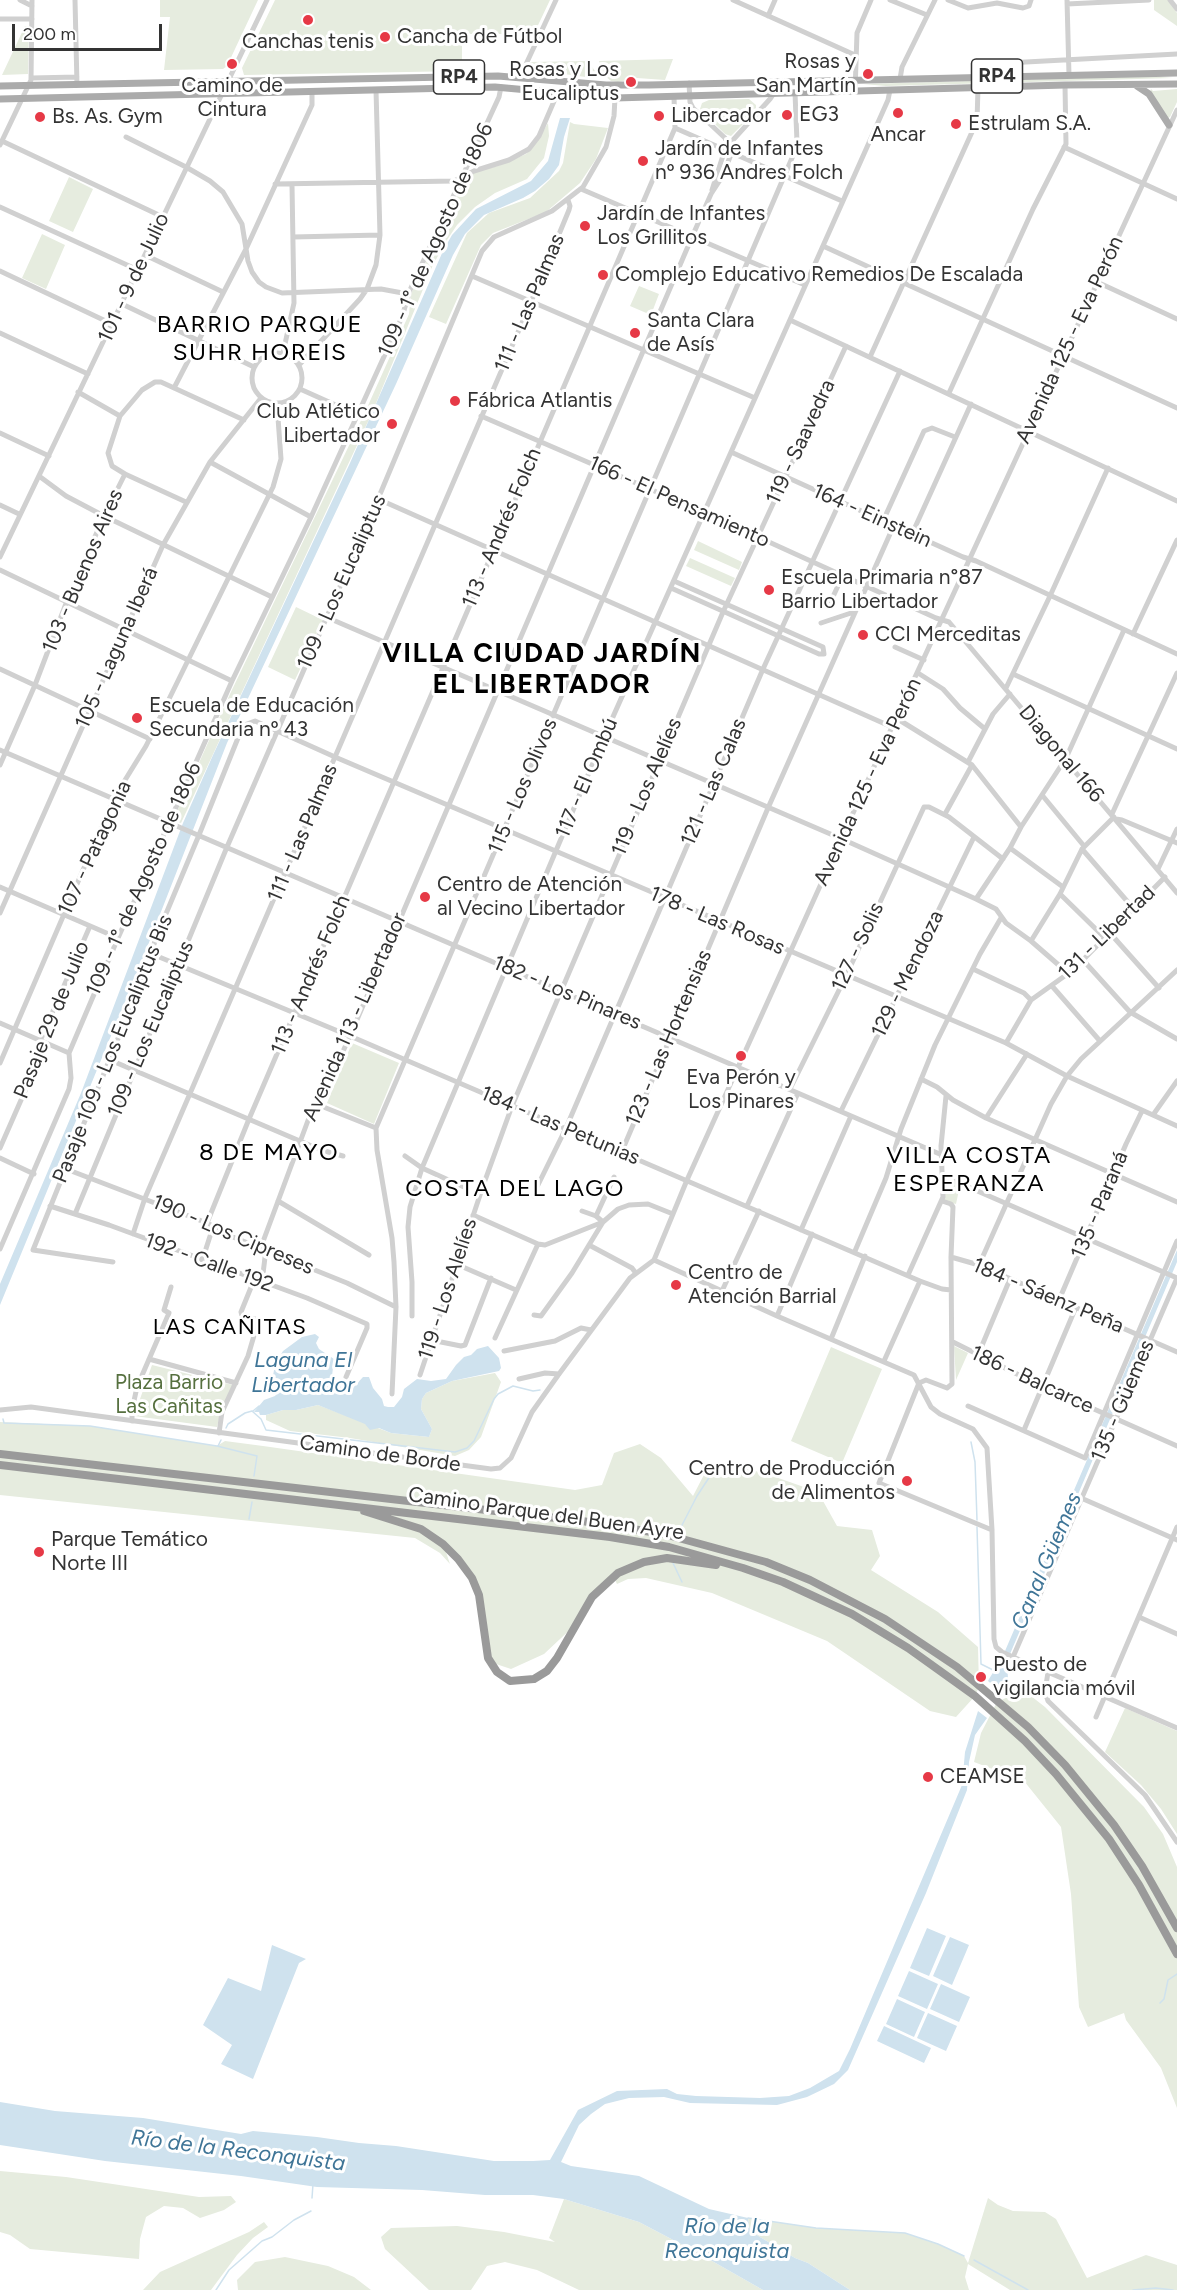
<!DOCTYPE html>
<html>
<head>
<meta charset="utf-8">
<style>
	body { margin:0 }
	#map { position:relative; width:1177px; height:2290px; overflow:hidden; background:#fff; font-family:Figtree,sans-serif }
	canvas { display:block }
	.scale { position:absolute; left:12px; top:24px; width:150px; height:27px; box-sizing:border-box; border:3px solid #333; border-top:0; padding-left:8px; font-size:18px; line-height:21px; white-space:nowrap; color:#333; -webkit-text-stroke:4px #fff; paint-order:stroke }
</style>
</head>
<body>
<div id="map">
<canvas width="1177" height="2290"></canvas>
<div class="scale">200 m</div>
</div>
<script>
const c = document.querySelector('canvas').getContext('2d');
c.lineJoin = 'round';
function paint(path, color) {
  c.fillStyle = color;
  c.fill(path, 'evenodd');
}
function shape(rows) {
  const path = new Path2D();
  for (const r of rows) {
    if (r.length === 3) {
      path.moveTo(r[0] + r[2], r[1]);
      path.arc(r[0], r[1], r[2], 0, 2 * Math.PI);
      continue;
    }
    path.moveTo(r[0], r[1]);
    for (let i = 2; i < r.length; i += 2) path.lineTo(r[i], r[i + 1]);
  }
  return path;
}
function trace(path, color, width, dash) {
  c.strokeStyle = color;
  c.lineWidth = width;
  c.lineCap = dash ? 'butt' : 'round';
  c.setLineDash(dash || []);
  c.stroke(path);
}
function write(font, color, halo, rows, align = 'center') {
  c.font = font + ' Figtree,sans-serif';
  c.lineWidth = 6;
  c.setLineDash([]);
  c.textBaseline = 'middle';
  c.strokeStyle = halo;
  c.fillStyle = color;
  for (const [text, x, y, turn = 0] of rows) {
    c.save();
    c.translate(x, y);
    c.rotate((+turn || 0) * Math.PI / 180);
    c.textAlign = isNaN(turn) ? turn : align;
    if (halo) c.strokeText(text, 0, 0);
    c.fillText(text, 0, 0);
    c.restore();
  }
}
paint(shape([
	[160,0,258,0,227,66,223,69,164,70,170,17,160,17],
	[275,0,550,0,530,42,504,34,462,34,462,71,244,75,242,68],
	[1154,0,1168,0,1177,13,1177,26,1154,10],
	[25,26,29,26,28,74,2,75],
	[673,59,665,80,637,78,618,82,611,81,604,75,599,61],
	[588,61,595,71,593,78,527,69,529,62],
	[1148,76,1173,78,886,86,863,84],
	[1151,89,1153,91,1177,89,1177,102,1170,117,1168,118,1150,92],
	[749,99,756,105,756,111,731,136,725,134,700,109,702,103,709,100],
	[570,122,574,124,608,128,596,159,580,183,546,212,493,233,481,245,446,324,429,317,467,233,489,213,530,198,559,171,563,163],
	[548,123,549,136,544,158,527,179,495,193,475,207,457,225,445,243,433,265,372,413,181,823,175,821,174,818,230,694,366,410,409,314,411,294,463,182,475,172,498,166,526,154,537,142],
	[69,177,93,189,73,232,49,221],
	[42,234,65,245,46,289,22,278],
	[639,286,659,294,651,315,630,306],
	[698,541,742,562,739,570,694,550],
	[690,558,735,578,731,586,686,566],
	[296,607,323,620,295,680,268,667],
	[352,1043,399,1063,374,1124,327,1103],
	[947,1179,960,1185,956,1204,944,1201],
	[954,1346,968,1353,956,1380],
	[831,1347,882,1369,842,1463,791,1441],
	[152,1365,233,1385,222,1407,217,1427,134,1416],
	[495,1373,501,1382,481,1437,469,1450,455,1456,350,1438,290,1431,266,1420,266,1415,283,1410,296,1410,318,1405,391,1433,429,1437,432,1429,421,1409,422,1399,426,1393,452,1381],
	[0,1422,90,1426,217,1446,225,1441,263,1446,575,1490,602,1485,614,1453,640,1444,661,1458,693,1496,709,1465,731,1465,767,1474,818,1492,837,1526,872,1530,880,1556,871,1570,938,1612,978,1647,979,1687,975,1696,956,1717,930,1711,827,1641,712,1593,646,1578,628,1579,617,1584,613,1576,575,1625,544,1654,511,1669,490,1662,477,1590,444,1546,450,1564,440,1553,415,1538,0,1495],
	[1013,1682,1045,1707,1144,1807,1163,1834,1177,1867,1177,2108,1161,2068,1126,2020,1124,2013,1088,2027,1079,2007,1071,1894,1061,1827,1024,1781,974,1762,981,1733,997,1702,1010,1696],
	[1125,1708,1177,1731,1177,1834,1161,1809,1141,1785,1105,1752],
	[0,2171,66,2177,199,2197,231,2196,236,2202,224,2210,200,2218,183,2208,164,2206,146,2217,140,2239,139,2259,30,2249,10,2235,0,2232],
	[988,2198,998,2205,1013,2211,1045,2212,1056,2219,1087,2278,1146,2255,1177,2265,1177,2290,1010,2290,968,2264,965,2277,969,2290,850,2290,808,2263,795,2258,750,2231,748,2218,816,2228,905,2233,938,2244,964,2256,968,2263],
	[564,2199,639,2222,698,2253,763,2290,579,2290,537,2270,505,2262,487,2266,471,2290,429,2290,385,2249,381,2237,391,2228,457,2226,504,2232,555,2242,549,2238],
	[264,2222,268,2227,253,2238,237,2255,211,2290,143,2290,160,2272,249,2232],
	[285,2257,328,2266,354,2277,371,2290,238,2290,237,2280,255,2262]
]), '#e6ecdf');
paint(shape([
	[560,118,570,118,564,137,559,165,549,179,535,191,523,198,484,215,465,234,453,255,396,384,227,743,139,968,0,1305,0,1284,81,1093,183,823,213,755,350,463,443,251,452,235,476,209,531,181,548,161],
	[1177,1250,1177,1262,1007,1661,1009,1696,1006,1697,988,1681,989,1679,1002,1658],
	[315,1334,319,1337,316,1343,319,1349,334,1359,332,1376,335,1385,348,1389,353,1388,363,1377,369,1377,373,1388,382,1399,384,1406,388,1407,394,1407,402,1397,404,1389,417,1379,431,1381,446,1379,456,1365,464,1357,471,1355,477,1349,488,1346,499,1358,501,1368,499,1371,452,1381,426,1393,422,1399,421,1409,432,1429,429,1437,391,1433,379,1428,370,1430,365,1424,318,1405,296,1410,283,1410,266,1415,260,1415,259,1412,254,1412,264,1400,275,1396,279,1391,273,1376,275,1364,283,1351,302,1337],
	[978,1711,987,1718,975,1735,969,1762,967,1790,926,1893,848,2070,834,2084,807,2097,777,2105,690,2103,664,2097,629,2098,605,2104,591,2114,579,2125,561,2162,571,2166,639,2176,709,2209,748,2218,750,2231,795,2258,808,2263,850,2290,763,2290,698,2253,639,2222,564,2199,533,2195,485,2195,422,2190,317,2187,241,2176,105,2161,0,2145,0,2102,55,2111,143,2118,241,2134,253,2131,317,2137,359,2143,396,2146,494,2161,533,2161,550,2160,578,2110,617,2091,667,2089,677,2094,696,2096,760,2098,789,2096,810,2088,839,2071,850,2049,962,1785,965,1752],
	[927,1928,946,1936,929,1976,910,1968],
	[950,1937,969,1945,952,1985,933,1976],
	[272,1945,306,1959,299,1963,253,2079,221,2064,232,2045,203,2025,228,1978,261,1991],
	[909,1971,938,1984,927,2009,898,1996],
	[941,1984,970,1997,959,2022,930,2009],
	[897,1999,925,2012,914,2037,886,2024],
	[928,2013,957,2026,946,2051,917,2038],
	[884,2026,931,2048,924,2063,877,2041]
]), '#cfe2ee');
trace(shape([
	[253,1411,259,1406],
	[3,1419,4,1423,90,1426,217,1446,257,1456,254,1476],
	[226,1428,228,1424,245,1413,252,1411,261,1419,266,1430,455,1452,467,1448,474,1441,494,1399,498,1394,513,1386,533,1391,540,1390],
	[971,1442,975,1462,977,1520],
	[218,1446,221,1440],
	[249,1519,252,1502],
	[977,1527,981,1664,995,1671],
	[680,1529,697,1496,714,1470],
	[673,1563,682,1582],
	[1160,2003,1164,1999,1168,1980,1177,1974],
	[312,2198,313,2184],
	[748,2218,816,2228,905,2233,938,2244,964,2256],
	[974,2260,1028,2290],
	[216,2290,229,2270,262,2241,272,2237,294,2220,311,2211],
	[1133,2290,1156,2288,1173,2290]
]), '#cfe2ee', 1.5);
trace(shape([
	[20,0,32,6],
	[75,0,77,85],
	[733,0,855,55],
	[890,0,927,15],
	[948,0,968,8,997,3,1023,8,1029,6,1031,0],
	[1067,0,1069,75],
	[1170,0,1177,9],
	[1067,4,1149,0],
	[768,16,775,0],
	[0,19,32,19],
	[987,76,988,64,1177,54],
	[520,77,556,0],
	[32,78,77,77],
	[900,79,902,67,935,0],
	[689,83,690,102,693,108,725,138,727,143,712,190],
	[855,92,857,33,871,0],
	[675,128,842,201],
	[126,137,186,167,210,181,223,192,242,224,248,261,252,272,259,282,266,287,282,293,381,289,408,294],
	[2,141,163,217],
	[0,145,31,80,32,0],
	[1064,147,1177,199],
	[275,184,454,181,474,171,509,160,529,149,539,136,558,92],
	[581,189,805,285],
	[0,207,138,270],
	[293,237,380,235],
	[823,246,1177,408],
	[145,255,223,292],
	[0,271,112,324],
	[472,276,755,398],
	[1097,282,1177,319],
	[122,304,254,367],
	[790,320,1177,501],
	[0,333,88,374],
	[277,378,25],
	[283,353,294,303,292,185],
	[870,357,977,121,978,88],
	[299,365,360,299,367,289,376,265,380,235,376,90],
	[174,388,246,249,312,105,312,92],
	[300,389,358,415],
	[78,392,120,416],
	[949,393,1033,209,1066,144,1065,85],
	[481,416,703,512,936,618,949,622,1177,893],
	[0,433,49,456],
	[731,452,963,557,976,561,1177,654],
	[210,462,311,517],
	[125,474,186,502],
	[39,476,66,496,104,516,272,597],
	[378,499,892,727],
	[0,505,19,514],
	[883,521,924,431,932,428,955,437],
	[912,534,971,404],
	[0,557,267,0],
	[0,570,232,681],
	[671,588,819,654,824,654,823,647,674,581],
	[831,601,843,575],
	[326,617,842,839,976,899,996,909,1006,923,1031,941,1069,974],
	[821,623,854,612],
	[1133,634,1177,540],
	[895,647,924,660],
	[0,669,150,739],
	[918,673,943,689,960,708,985,729],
	[1013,674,1177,749],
	[1006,688,1050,596,1108,468],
	[896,718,972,765,1021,827],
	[0,750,942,1155],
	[968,762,993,714,1010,694],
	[0,765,35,685,67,601,104,516,125,474,112,466,108,453,120,416,142,390,155,382,161,382,244,420],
	[1042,795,1084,846],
	[945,814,972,765],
	[1112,814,1177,673],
	[1116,819,1122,820,1177,843],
	[1010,848,1063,887],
	[1082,849,1133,908],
	[1158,869,1177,829],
	[0,887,118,938],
	[1060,894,1104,937],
	[976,899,1010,848,1021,827,1066,758,1124,630],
	[0,913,163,545,210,462,261,398],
	[1109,932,1159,988],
	[1031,941,1060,894,1082,849,1114,817],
	[152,954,350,1036,920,1281,942,1289,951,1290],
	[1083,960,1130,1012,1177,1039],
	[973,969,1024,993,1031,1000],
	[1052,986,1100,1041],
	[0,1023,69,1053],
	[1006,1043,1031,1000,1073,970,1165,877],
	[110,1060,321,1150,343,1156],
	[0,1063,114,798,146,746,273,487,281,459,277,404],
	[921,1079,937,1087,953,1100,986,1118,1177,1202],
	[790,1089,846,976,924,807,929,807,949,817,1003,859],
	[316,1104,376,1128],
	[841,1111,974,837],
	[1153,1115,1177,1081],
	[986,1118,1027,1054],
	[0,1148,25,1091,24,1082,40,1041,90,926],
	[622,1151,768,808,894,525],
	[405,1156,422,1168,464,1187],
	[0,1158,34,1174],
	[66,1169,207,1223,233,1237,347,1283,396,1307],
	[943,1176,1177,1278,1013,1657],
	[534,1196,535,1191,566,1128,763,669,900,371],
	[278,1201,369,1255],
	[50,1206,109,1225,307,1298,367,1324,367,1328,346,1377],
	[747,1206,798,1093],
	[582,1211,596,1216],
	[75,1214,227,847,378,499,482,251,494,237,552,211,583,187,606,147,614,116,615,98],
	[473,1215,538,1244,545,1245,603,1222,596,1216,614,1177],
	[207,1223,249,1119,675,128,674,97],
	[801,1230,851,1116],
	[133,1234,145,1198,531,302,569,210,570,206,568,200],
	[589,1245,632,1268,635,1272],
	[261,1247,313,1107,324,1093,350,1036,692,237,711,194,722,177,732,152,733,140,770,99,776,90,777,81],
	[0,1249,69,1089,71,1078,69,1053,118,938,232,681,311,517,402,317,410,290,499,97,501,87],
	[855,1251,886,1178,901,1129,935,1045,980,954,1001,918],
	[951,1257,979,1265,1177,1352],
	[654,1260,687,1180,892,727,1177,110],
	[654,1260,777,1316,914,1375,931,1407,940,1414,973,1429,987,1448,992,1530,994,1639,996,1647,1002,1652,1013,1657,1177,1728],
	[202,1261,213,1227],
	[113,1262,33,1250,152,954,155,940,199,835,240,733,247,724,255,721,335,757,1006,1043,1067,1076,1177,1126],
	[456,1264,516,1290],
	[979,1265,1051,1104,1067,1076,1081,1059,1177,970],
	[908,1275,943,1197,941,1146,946,1096],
	[262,1282,266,1249],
	[722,1291,759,1211],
	[1059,1300,1126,1144,1142,1111],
	[534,1315,541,1316,572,1273,603,1222,618,1209,629,1205,648,1204,673,1214],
	[412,1316,412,1282,408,1227,410,1207,422,1168,604,737,888,100,890,90],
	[777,1316,812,1234],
	[495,1338,538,1244],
	[831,1339,865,1256],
	[431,1340,461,1346,465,1345,491,1278],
	[953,1342,1031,1381,1177,1446],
	[504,1351,555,1341,581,1328,591,1330],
	[978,1355,1010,1279],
	[149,1359,236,1383],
	[884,1361,920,1281],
	[420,1375,483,1186,512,1106,723,612,846,346],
	[519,1379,545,1373,559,1374],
	[919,1383,879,1483,992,1530],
	[919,1383,926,1380,947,1388,952,1384,951,1257,953,1207,951,1204,942,1201],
	[392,1394,396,1307,394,1262,392,1238,377,1150,376,1128,795,151,797,142,795,93],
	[968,1406,1085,1458,1177,1241],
	[0,1410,31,1407,491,1469,500,1468,511,1458,532,1412,559,1374,630,1278,654,1260],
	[132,1421,132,1410,137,1387,169,1313,164,1310,171,1287],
	[1024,1430,1076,1307],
	[219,1433,222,1412,248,1356,258,1322,255,1319,242,1316,241,1312,254,1280],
	[1081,1498,1177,1540],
	[1139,1617,1177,1634],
	[1048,1672,1045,1692,1048,1701,1145,1795,1177,1842],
	[1096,1717,1177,1527]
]), '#d0d0d0', 5);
trace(shape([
	[0,86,498,76,606,85,649,85,1177,73],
	[1137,86,1149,94,1169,125],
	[0,99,495,87,615,98,1065,85,1177,84]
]), '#ababab', 7);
trace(shape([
	[0,1454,582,1521,664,1534,766,1562,810,1580,885,1619,957,1667,1028,1727,1065,1765,1114,1825,1142,1866,1177,1928],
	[0,1465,610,1537,669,1547,743,1568,783,1582,852,1614,908,1648,975,1696,1025,1741,1056,1774,1109,1839,1139,1885,1177,1954],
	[364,1511,421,1529,443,1544,458,1559,472,1578,479,1595,488,1658,497,1672,510,1681,534,1679,547,1671,557,1658,592,1597,618,1573,644,1562,667,1558,716,1565]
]), '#9a9a9a', 8);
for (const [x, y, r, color] of [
	[308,20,6,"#e63946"],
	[385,37,6,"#e63946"],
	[232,64,6,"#e63946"],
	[868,74,6,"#e63946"],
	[631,82,6,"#e63946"],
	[898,113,6,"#e63946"],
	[787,115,6,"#e63946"],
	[659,116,6,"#e63946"],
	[40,117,6,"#e63946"],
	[956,124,6,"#e63946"],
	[643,161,6,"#e63946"],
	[585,226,6,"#e63946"],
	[603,275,6,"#e63946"],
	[635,333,6,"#e63946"],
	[455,401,6,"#e63946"],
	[392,424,6,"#e63946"],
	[769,590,6,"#e63946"],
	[863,635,6,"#e63946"],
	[137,718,6,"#e63946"],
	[425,897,6,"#e63946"],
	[741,1056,6,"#e63946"],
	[676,1285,6,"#e63946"],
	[907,1481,6,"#e63946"],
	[39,1552,6,"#e63946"],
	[981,1677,6,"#e63946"],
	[928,1777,6,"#e63946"]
]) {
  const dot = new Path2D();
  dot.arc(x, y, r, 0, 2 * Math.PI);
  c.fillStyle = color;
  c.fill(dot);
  trace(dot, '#fff', 2);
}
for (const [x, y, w] of [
	[997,76,51],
	[459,77,51]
]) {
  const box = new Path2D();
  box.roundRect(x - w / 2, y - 17, w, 34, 4.5);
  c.fillStyle = '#fff';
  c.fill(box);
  trace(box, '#333', 1.5);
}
write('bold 20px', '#333', null, [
	["RP4",997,76],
	["RP4",459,77]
]);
write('21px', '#333', '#fff', [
	["Cancha de Fútbol",397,37],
	["Canchas tenis",308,42,"center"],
	["Rosas y",856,62,"right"],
	["San Martín",856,86,"right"],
	["Rosas y Los",619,70,"right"],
	["Eucaliptus",619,94,"right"],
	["Camino de",232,86,"center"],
	["Cintura",232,110,"center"],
	["EG3",799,115],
	["Libercador",671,116],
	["Bs. As. Gym",52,117],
	["Estrulam S.A.",968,124],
	["Ancar",898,135,"center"],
	["Jardín de Infantes",655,149],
	["nº 936 Andres Folch",655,173],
	["Jardín de Infantes",597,214],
	["Los Grillitos",597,238],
	["Complejo Educativo Remedios De Escalada",615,275],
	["Santa Clara",647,321],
	["de Asís",647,345],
	["Fábrica Atlantis",467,401],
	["Club Atlético",380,412,"right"],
	["Libertador",380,436,"right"],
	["Escuela Primaria n°87",781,578],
	["Barrio Libertador",781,602],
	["CCI Merceditas",875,635],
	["Escuela de Educación",149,706],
	["Secundaria nº 43",149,730],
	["Centro de Atención",437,885],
	["al Vecino Libertador",437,909],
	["Eva Perón y",741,1078,"center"],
	["Los Pinares",741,1102,"center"],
	["Centro de",688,1273],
	["Atención Barrial",688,1297],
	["Centro de Producción",895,1469,"right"],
	["de Alimentos",895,1493,"right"],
	["Parque Temático",51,1540],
	["Norte III",51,1564],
	["Puesto de",993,1665],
	["vigilancia móvil",993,1689],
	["CEAMSE",940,1777]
], 'left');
write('21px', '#333', '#fff', [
	["109 - 1° de Agosto de 1806",436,240,-66],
	["101 - 9 de Julio",134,278,-65],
	["111 - Las Palmas",530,303,-67],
	["Avenida 125 - Eva Perón",1070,340,-65],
	["119 - Saavedra",801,442,-65],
	["166 - El Pensamiento",679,502,24],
	["164 - Einstein",872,516,24],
	["113 - Andrés Folch",502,528,-67],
	["103 - Buenos Aires",83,571,-67],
	["109 - Los Eucaliptus",342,582,-66],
	["105 - Laguna Iberá",117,648,-66],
	["Diagonal 166",1061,754,50],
	["117 - El Ombú",587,778,-67],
	["121 - Las Calas",714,782,-67],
	["Avenida 125 - Eva Perón",868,782,-65],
	["115 - Los Olivos",523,786,-67],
	["119 - Los Alelíes",647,787,-67],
	["111 - Las Palmas",303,833,-67],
	["107 - Patagonia",95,848,-65],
	["109 - 1° de Agosto de 1806",144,879,-66],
	["178 - Las Rosas",717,921,23],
	["131 - Libertad",1107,933,-44],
	["127 - Solis",858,947,-65],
	["129 - Mendoza",908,974,-64],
	["113 - Andrés Folch",311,975,-67],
	["182 - Los Pinares",567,993,23],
	["Avenida 113 - Libertador",355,1017,-66],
	["Pasaje 29 de Julio",52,1020,-68],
	["109 - Los Eucaliptus",151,1029,-67],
	["123 - Las Hortensias",669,1038,-67],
	["Pasaje 109 - Los Eucaliptus Bis",113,1049,-68],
	["184 - Las Petunias",560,1126,23],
	["135 - Paraná",1100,1205,-67],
	["190 - Los Cipreses",233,1235,23],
	["192 - Calle 192",209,1263,20],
	["119 - Los Alelíes",448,1289,-72],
	["184 - Sáenz Peña",1048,1296,23],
	["186 - Balcarce",1032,1380,25],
	["135 - Güemes",1123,1401,-67],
	["Camino de Borde",380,1454,8],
	["Camino Parque del Buen Ayre",546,1514,8]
]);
write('21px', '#56703f', '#fff', [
	["Plaza Barrio",169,1383],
	["Las Cañitas",169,1407]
]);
c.letterSpacing = '1.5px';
write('22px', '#000', '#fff', [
	["LAS CAÑITAS",230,1328]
]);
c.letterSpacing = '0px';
write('italic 22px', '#3f7597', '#fff', [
	["Laguna El",303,1361],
	["Libertador",303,1386],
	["Canal Güemes",1047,1561,-67],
	["Río de la Reconquista",238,2151,7],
	["Río de la",727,2227],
	["Reconquista",727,2252]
]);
c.letterSpacing = '1.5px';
write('24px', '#000', '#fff', [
	["BARRIO PARQUE",260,325],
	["SUHR HOREIS",260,353],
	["8 DE MAYO",269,1153],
	["VILLA COSTA",969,1156],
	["ESPERANZA",969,1184],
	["COSTA DEL LAGO",515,1189]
]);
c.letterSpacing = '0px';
c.letterSpacing = '1.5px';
write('bold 27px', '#000', '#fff', [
	["VILLA CIUDAD JARDÍN",542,654],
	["EL LIBERTADOR",542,685]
]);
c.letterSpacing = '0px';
</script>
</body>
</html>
